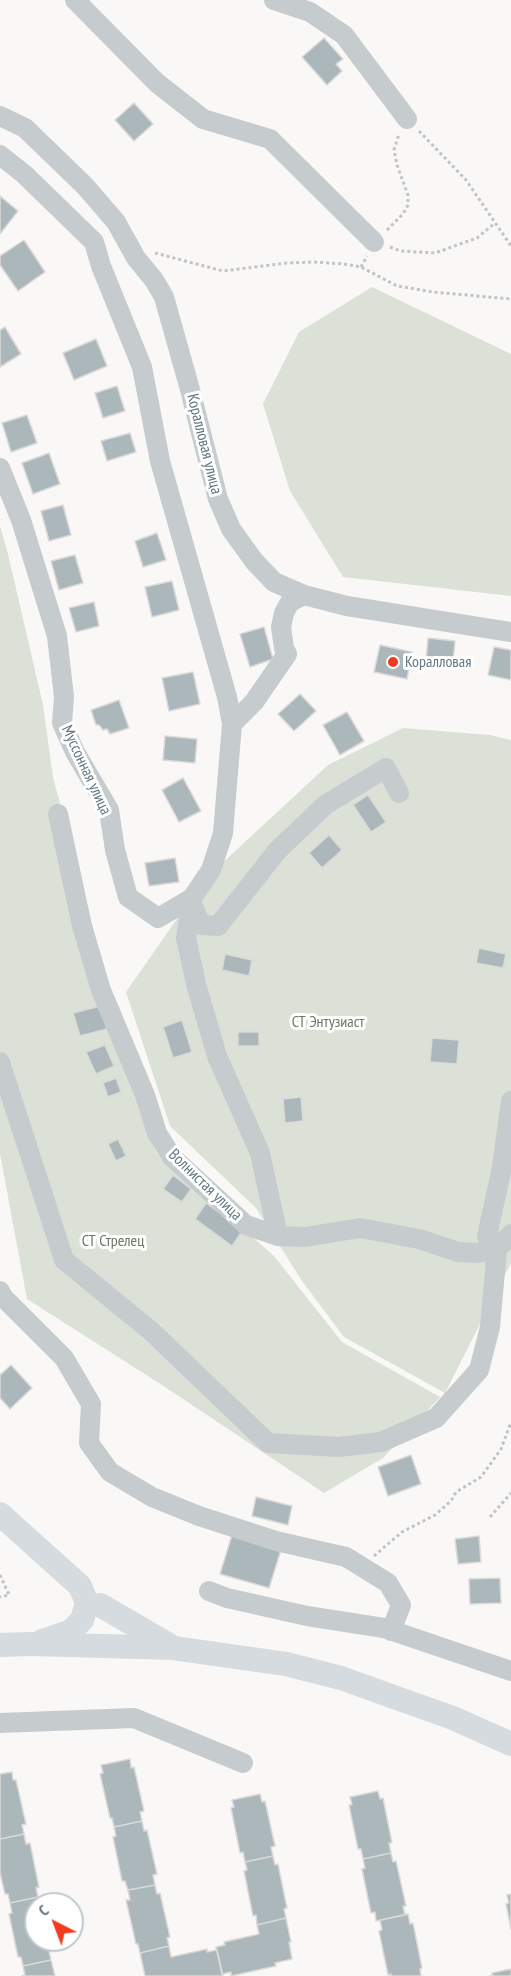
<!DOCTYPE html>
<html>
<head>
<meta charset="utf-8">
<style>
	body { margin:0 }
	#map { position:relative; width:511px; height:1976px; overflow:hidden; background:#f9f8f6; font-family:"PT Sans Narrow",sans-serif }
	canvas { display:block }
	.north { position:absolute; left:24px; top:1892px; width:60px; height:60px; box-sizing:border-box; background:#fff; border:2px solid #c0c9cd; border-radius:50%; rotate:318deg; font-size:16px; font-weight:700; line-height:24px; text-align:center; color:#617783 }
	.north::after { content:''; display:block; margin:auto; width:21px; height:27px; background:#f03b1e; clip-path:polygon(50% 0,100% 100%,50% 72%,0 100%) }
</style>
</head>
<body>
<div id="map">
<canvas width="511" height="1976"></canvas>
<div class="north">С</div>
</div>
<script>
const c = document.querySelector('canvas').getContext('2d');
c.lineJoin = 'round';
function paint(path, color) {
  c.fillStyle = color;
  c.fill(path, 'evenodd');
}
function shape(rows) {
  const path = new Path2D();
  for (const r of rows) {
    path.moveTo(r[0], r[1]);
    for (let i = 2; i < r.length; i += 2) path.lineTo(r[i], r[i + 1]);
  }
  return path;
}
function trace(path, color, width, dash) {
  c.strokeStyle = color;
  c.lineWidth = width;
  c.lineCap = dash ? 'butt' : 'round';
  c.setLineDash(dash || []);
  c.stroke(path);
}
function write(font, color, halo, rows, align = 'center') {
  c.font = font + ' "PT Sans Narrow",sans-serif';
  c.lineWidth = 6;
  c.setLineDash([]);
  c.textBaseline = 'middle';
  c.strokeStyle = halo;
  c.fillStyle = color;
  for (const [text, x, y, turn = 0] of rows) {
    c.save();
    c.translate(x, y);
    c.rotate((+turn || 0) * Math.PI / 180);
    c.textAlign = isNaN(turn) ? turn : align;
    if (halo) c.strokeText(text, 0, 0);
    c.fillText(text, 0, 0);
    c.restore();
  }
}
paint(shape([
	[372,287,511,354,511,596,343,577,290,491,263,404,299,332],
	[0,526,8,554,43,705,53,777,147,1133,157,1153,274,1256,342,1342,440,1397,383,1458,324,1493,162,1385,27,1299,0,1154],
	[403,728,490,735,511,740,511,1263,445,1393,344,1337,302,1281,256,1208,170,1126,126,992,204,880,328,765]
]), '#dbe1d6');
const building = shape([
	[324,38,343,59,336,64,342,71,327,85,302,57,324,38],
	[134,103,153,124,134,141,115,120,134,103],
	[0,196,18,211,0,234,0,196],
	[24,240,45,272,18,291,0,265,0,256,24,240],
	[5,327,21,354,0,367,0,330,5,327],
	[96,339,107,366,74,380,63,353,96,339],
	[117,386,125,411,103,418,95,393,117,386],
	[27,415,37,443,11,452,2,423,27,415],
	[130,433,136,452,107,461,101,441,130,433],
	[49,453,60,484,33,494,22,463,49,453],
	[63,505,71,535,49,541,41,511,63,505],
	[157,533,166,560,143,567,135,541,157,533],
	[75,555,83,583,59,590,51,561,75,555],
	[172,581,179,610,152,617,145,587,172,581],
	[94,602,99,626,76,632,69,608,94,602],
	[264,627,273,659,250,667,240,634,264,627],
	[428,638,455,641,453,662,426,660,428,638],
	[380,645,412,652,407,679,374,672,380,645],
	[494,647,511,650,511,680,488,675,494,647],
	[193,672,200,704,169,711,162,678,193,672],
	[300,694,316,711,294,731,278,714,300,694],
	[119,700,129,728,110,734,107,729,103,730,99,725,96,725,91,710,119,700],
	[347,712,364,741,340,755,323,725,347,712],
	[165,736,197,739,195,763,163,760,165,736],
	[183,778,201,811,179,822,162,790,183,778],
	[368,795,386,822,371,832,353,805,368,795],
	[329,835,342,850,322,868,309,853,329,835],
	[175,858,179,882,149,886,145,863,175,858],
	[479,948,506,954,503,968,476,963,479,948],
	[225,954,252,960,249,976,222,970,225,954],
	[100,1006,107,1029,80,1036,73,1013,100,1006],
	[182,1020,192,1052,173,1058,163,1027,182,1020],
	[238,1032,259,1032,259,1046,238,1046,238,1032],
	[432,1038,459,1040,457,1064,430,1062,432,1038],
	[105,1045,114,1066,96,1074,86,1052,105,1045],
	[116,1078,121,1092,108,1097,103,1083,116,1078],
	[301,1097,303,1121,285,1123,283,1099,301,1097],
	[118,1139,126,1156,116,1161,108,1144,118,1139],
	[173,1175,191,1189,182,1202,163,1189,173,1175],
	[206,1203,243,1230,232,1246,195,1219,206,1203],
	[11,1365,32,1388,10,1409,0,1398,0,1375,11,1365],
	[411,1455,421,1484,388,1496,378,1467,411,1455],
	[256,1497,292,1506,288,1525,252,1516,256,1497],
	[232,1535,281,1550,269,1588,220,1574,232,1535],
	[479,1536,481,1562,458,1564,455,1539,479,1536],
	[500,1578,501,1603,470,1604,469,1579,500,1578],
	[130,1759,131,1768,134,1767,144,1811,140,1812,142,1821,114,1827,112,1818,110,1818,100,1774,103,1773,101,1765,130,1759],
	[12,1772,13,1780,16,1780,26,1824,22,1825,24,1834,0,1839,0,1774,12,1772],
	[378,1791,380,1799,383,1798,392,1843,389,1843,391,1853,363,1859,361,1849,358,1849,349,1805,352,1805,350,1797,378,1791],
	[260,1794,262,1802,265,1801,275,1846,271,1847,273,1856,245,1862,243,1852,240,1853,231,1808,234,1807,232,1800,260,1794],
	[142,1821,144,1831,147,1830,157,1874,153,1875,155,1885,128,1890,125,1881,122,1881,113,1837,116,1836,114,1827,142,1821],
	[24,1834,26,1844,30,1843,39,1887,36,1888,38,1897,10,1903,8,1894,5,1894,0,1873,0,1839,24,1834],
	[391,1853,393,1862,396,1861,406,1906,403,1906,405,1915,376,1921,375,1912,371,1913,362,1869,365,1868,363,1859,391,1853],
	[273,1856,275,1865,278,1864,287,1908,284,1909,286,1918,257,1925,256,1915,253,1916,244,1871,247,1870,245,1862,273,1856],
	[155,1885,157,1894,160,1893,170,1937,167,1938,169,1946,140,1953,138,1944,136,1944,126,1900,130,1900,128,1890,155,1885],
	[511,1894,511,1929,506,1904,509,1903,507,1895,511,1894],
	[38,1897,39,1904,36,1904,36,1940,50,1940,52,1950,49,1951,51,1960,23,1966,21,1957,18,1957,9,1914,12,1913,10,1903,38,1897],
	[408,1914,410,1924,413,1923,422,1968,420,1969,421,1976,391,1976,391,1974,388,1975,379,1931,382,1930,380,1920,408,1914],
	[286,1918,291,1942,289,1942,292,1959,275,1963,276,1966,231,1976,231,1972,222,1974,216,1947,225,1945,224,1942,259,1934,257,1925,286,1918],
	[169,1946,171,1957,207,1949,207,1952,217,1950,223,1976,145,1976,140,1953,169,1946],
	[51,1960,55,1976,22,1976,25,1975,23,1966,51,1960],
	[511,1969,511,1976,490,1976,493,1975,492,1973,511,1969]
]);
paint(building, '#acb7bb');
trace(building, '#dadad8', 1.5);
trace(shape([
	[419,131,466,180,511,246],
	[387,230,403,214,408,205,408,195,397,165,394,150,399,134],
	[390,247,401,251,435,253,477,238,495,223],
	[155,253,223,271,287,263,314,262,344,264,361,267,397,286,433,292,511,299],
	[361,267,367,256],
	[490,1517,511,1493],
	[374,1556,402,1532,435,1515,451,1501,456,1492,481,1477,501,1449,511,1422],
	[0,1575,9,1595,0,1597]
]), '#c1c4c6', 3, [3, 3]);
trace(shape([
	[75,0,157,83,203,119,270,139,374,242],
	[274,0,310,12,344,35,407,119],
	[0,116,25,128,85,186,116,222,136,258,154,280,164,297,189,386,218,499,231,529,254,561,274,582,304,595,347,606,511,632],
	[0,155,24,174,94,242,101,266,142,367,160,461,227,697,232,724,223,833,211,870,192,898,186,938,196,984,217,1056,260,1153,278,1236],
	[0,468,21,520,57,636,64,697,62,723,75,752,109,810,115,850,128,897,158,918,192,898],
	[232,724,254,702,287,654,284,648,281,627,284,613,290,602,304,595],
	[58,814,82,926,101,990,145,1095,157,1133,172,1157,246,1225,278,1236,305,1237,360,1228,419,1239,458,1252,477,1253,497,1249,511,1234],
	[192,904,201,925,218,926,277,851,325,805,386,768,399,793],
	[0,1062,64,1260,151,1331,268,1443,339,1447,381,1442,436,1418,479,1370,490,1327,497,1249,489,1242,487,1236,502,1167,511,1101],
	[0,1291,3,1297,64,1358,91,1404,89,1443,110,1472,152,1497,199,1516,276,1541,346,1557,388,1583,401,1605,391,1631],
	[209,1591,227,1598,307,1616,384,1628,511,1671],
	[0,1723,134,1718,243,1763]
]), '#c6cbce', 20);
trace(shape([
	[0,1514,80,1586,87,1603,82,1620,71,1631,42,1641],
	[100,1605,169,1645],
	[0,1645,31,1644,173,1648,286,1664,341,1678,405,1701,453,1718,511,1744]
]), '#d5dbde', 24);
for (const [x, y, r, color] of [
	[393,662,6,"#f03b1e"]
]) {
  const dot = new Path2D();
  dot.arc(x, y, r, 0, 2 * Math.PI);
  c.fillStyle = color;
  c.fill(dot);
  trace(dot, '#fff', 2);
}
write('16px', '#617783', '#fff', [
	["Коралловая улица",204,444,76],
	["Муссонная улица",86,770,65],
	["Волнистая улица",205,1185,44]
]);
write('16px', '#617783', '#fff', [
	["Коралловая",405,662]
], 'left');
write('16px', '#687a61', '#fff', [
	["СТ Энтузиаст",328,1022],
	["СТ Стрелец",113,1241]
]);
</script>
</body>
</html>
